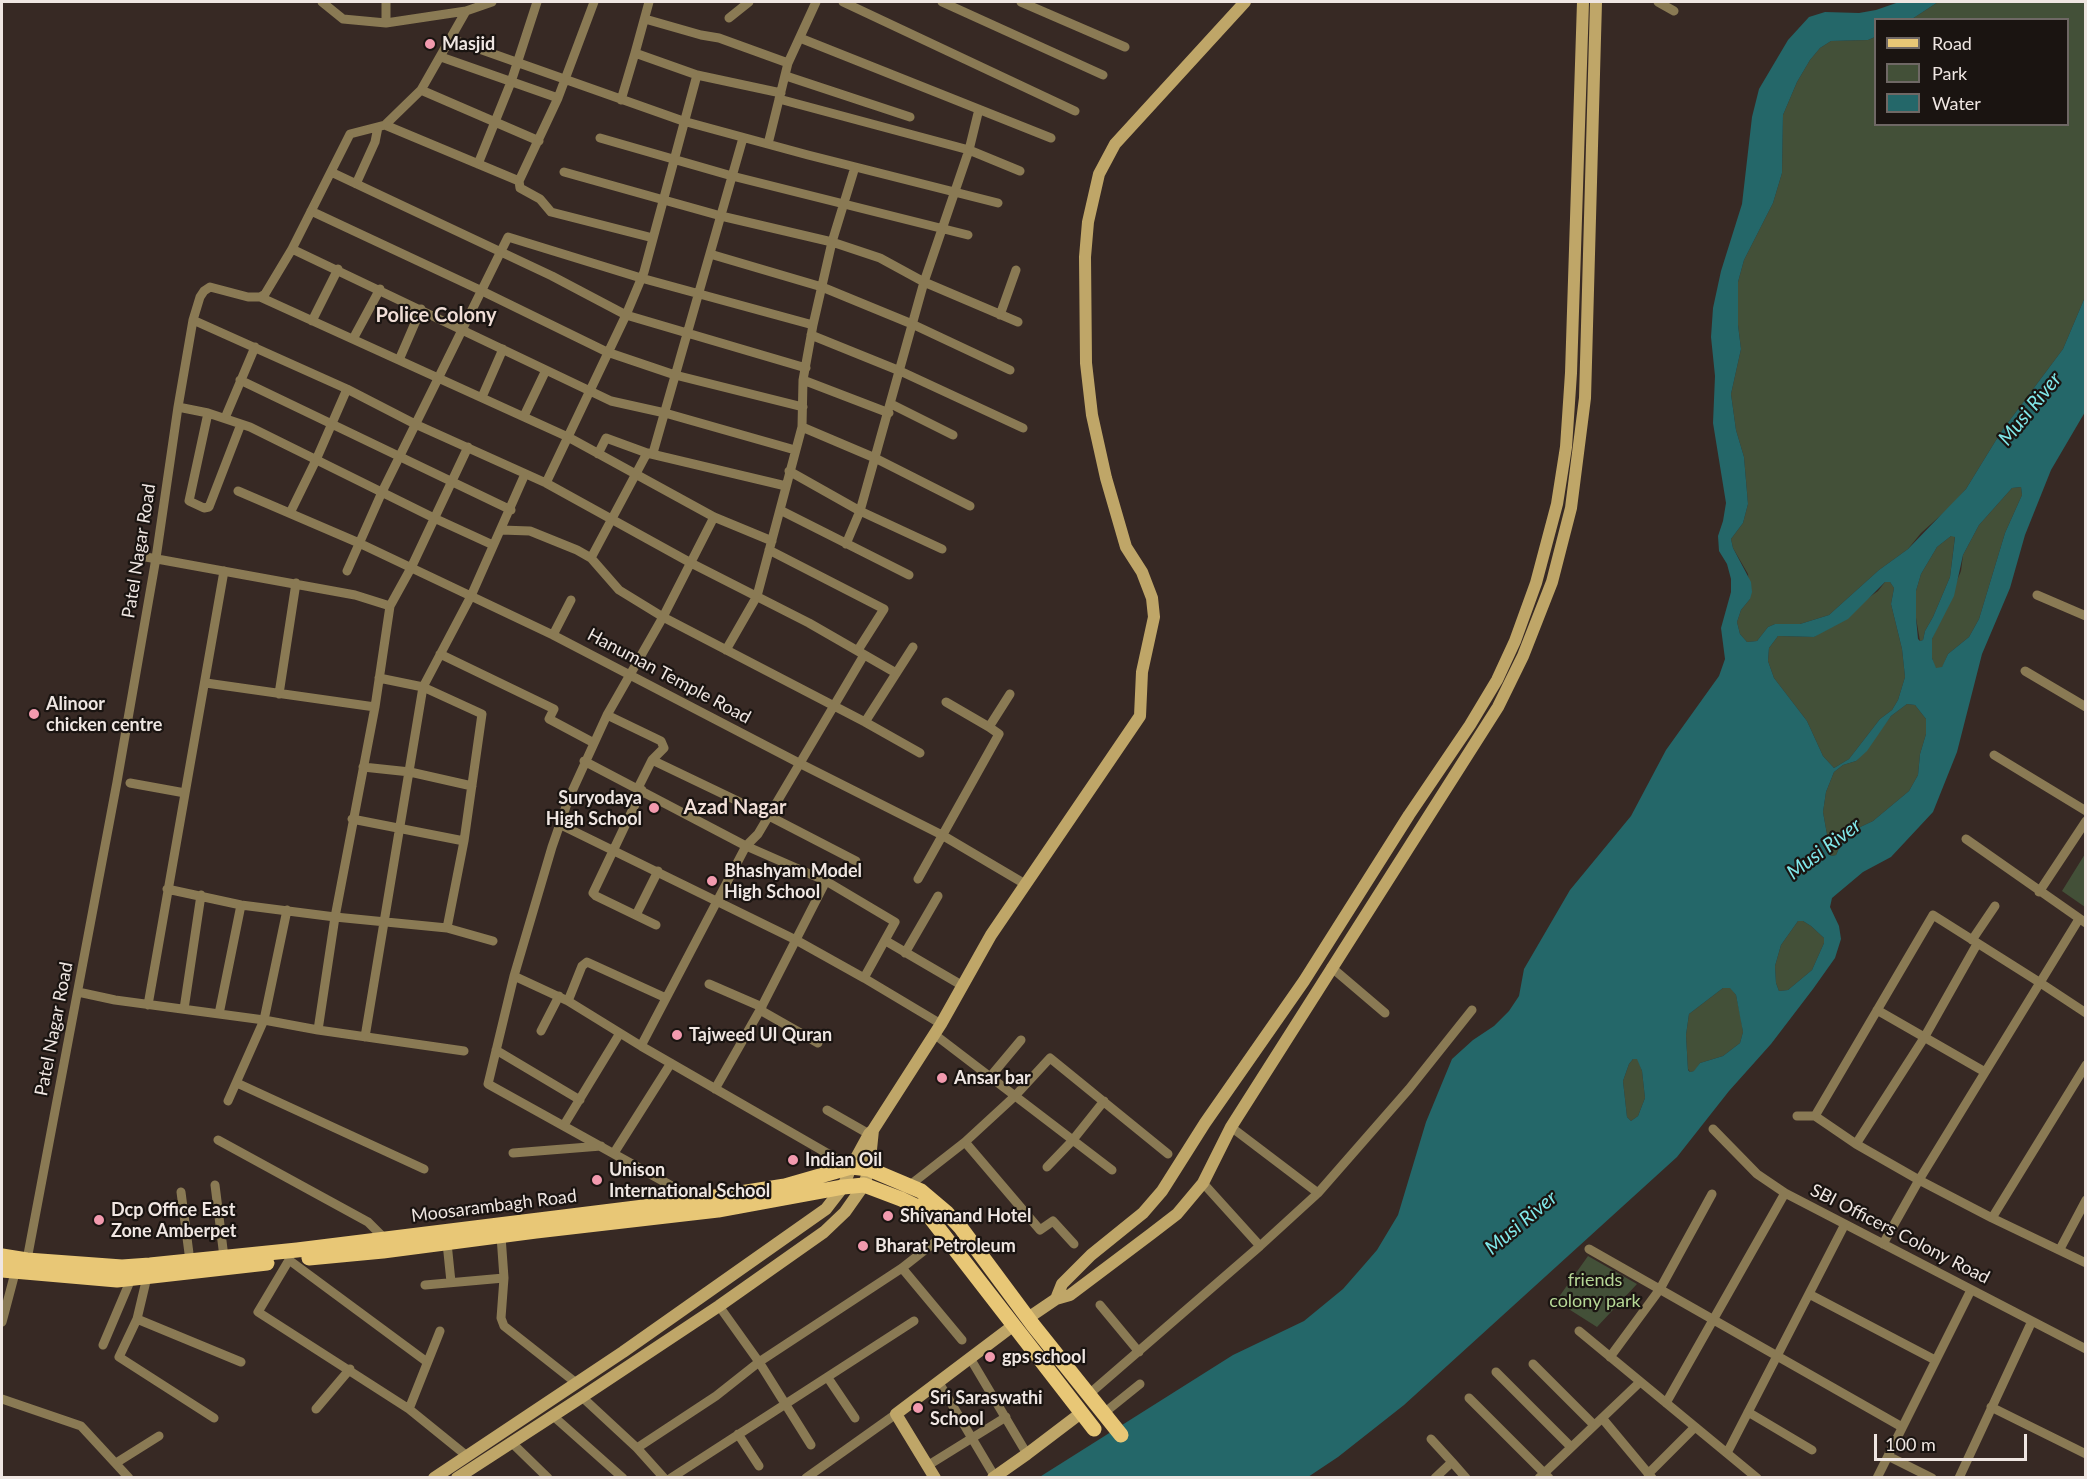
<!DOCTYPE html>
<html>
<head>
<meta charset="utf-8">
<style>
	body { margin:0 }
	#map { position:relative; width:2087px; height:1479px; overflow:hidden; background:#372924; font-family:Lato,sans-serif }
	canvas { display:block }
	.frame { position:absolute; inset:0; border:3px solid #efe6e2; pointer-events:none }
	.legend { position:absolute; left:1874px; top:18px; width:195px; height:108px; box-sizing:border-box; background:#1a1411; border:2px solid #6f6865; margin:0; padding:8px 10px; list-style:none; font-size:18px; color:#efe6e2 }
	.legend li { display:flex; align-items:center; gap:12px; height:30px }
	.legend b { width:30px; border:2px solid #6f6865 }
	.scale { position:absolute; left:1874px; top:1434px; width:153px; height:27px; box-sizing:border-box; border:3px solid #efe6e2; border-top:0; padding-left:8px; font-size:18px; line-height:21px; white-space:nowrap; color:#efe6e2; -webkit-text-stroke:4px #1a1411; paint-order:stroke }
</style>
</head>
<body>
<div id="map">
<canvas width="2087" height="1479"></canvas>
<div class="frame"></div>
<ul class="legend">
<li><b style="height:8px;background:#e8c776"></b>Road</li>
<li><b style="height:16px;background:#435038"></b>Park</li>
<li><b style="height:16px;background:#246769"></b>Water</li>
</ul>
<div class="scale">100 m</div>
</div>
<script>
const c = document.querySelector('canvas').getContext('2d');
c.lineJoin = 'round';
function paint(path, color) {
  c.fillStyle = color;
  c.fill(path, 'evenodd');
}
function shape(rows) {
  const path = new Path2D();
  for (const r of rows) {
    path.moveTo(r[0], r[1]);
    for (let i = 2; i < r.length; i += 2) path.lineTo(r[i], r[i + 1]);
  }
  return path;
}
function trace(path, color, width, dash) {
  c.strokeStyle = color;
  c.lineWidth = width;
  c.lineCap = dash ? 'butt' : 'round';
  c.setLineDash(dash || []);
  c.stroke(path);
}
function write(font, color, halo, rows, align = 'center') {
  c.font = font + ' Lato,sans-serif';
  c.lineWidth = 4.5;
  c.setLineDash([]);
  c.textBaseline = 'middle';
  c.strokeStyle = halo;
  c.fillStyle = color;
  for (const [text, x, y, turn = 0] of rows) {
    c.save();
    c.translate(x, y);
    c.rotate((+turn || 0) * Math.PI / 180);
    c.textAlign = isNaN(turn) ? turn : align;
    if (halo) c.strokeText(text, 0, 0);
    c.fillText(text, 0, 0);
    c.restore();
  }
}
paint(shape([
	[1938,2,2085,2,2085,297,2063,349,2001,432,1966,489,1950,507,1921,533,1908,549,1879,570,1829,615,1800,624,1775,624,1768,627,1757,641,1747,642,1740,634,1737,622,1741,610,1750,599,1748,574,1733,548,1731,539,1743,523,1748,504,1744,457,1736,430,1731,394,1741,349,1738,325,1738,282,1744,260,1773,203,1782,173,1783,115,1797,82,1810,60,1820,48,1831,41,1868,40,1875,37,1876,124,2068,124,2068,20,1912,19],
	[2021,487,2022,495,2005,533,1979,619,1969,637,1948,654,1942,668,1935,668,1932,658,1932,639,1961,571,1963,555,1979,525,2012,488],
	[1951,536,1955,536,1950,577,1933,617,1925,631,1923,640,1920,641,1916,618,1916,591,1921,574,1937,547],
	[1885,582,1890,582,1894,588,1891,604,1902,649,1905,677,1898,700,1892,710,1880,719,1849,759,1834,768,1823,756,1807,721,1774,678,1768,661,1769,648,1778,636,1814,637,1878,591],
	[1907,704,1915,705,1926,719,1926,734,1920,754,1918,775,1909,791,1873,821,1854,830,1842,842,1836,855,1831,856,1827,852,1828,840,1823,812,1826,792,1834,772,1843,765,1856,761,1891,716],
	[2085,854,2085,907,2062,891],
	[1798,921,1803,921,1811,926,1824,938,1824,943,1812,970,1788,990,1779,991,1776,983,1775,966,1781,945],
	[1730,987,1736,995,1741,1018,1743,1032,1740,1043,1723,1056,1700,1063,1695,1071,1690,1072,1688,1069,1686,1035,1689,1014,1723,988],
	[1633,1059,1638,1059,1642,1071,1645,1098,1638,1116,1631,1121,1627,1117,1623,1081,1629,1064],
	[1588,1256,1637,1284,1597,1327,1556,1301]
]), '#435038');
paint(shape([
	[1899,2,1938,2,1912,19,1876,20,1875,37,1868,40,1831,41,1820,48,1810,60,1797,82,1783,115,1782,173,1773,203,1744,260,1738,282,1738,325,1741,349,1731,394,1736,430,1744,457,1748,504,1743,523,1731,539,1733,548,1751,582,1752,592,1750,599,1741,610,1737,622,1740,634,1747,642,1757,641,1768,627,1775,624,1800,624,1829,615,1879,570,1908,549,1966,489,2001,432,2063,349,2085,297,2085,412,2051,470,2025,535,2010,588,1982,654,1957,752,1933,812,1891,857,1863,872,1832,898,1830,907,1839,926,1841,939,1835,958,1813,989,1771,1044,1729,1091,1677,1157,1404,1405,1338,1457,1308,1477,1038,1478,1233,1355,1304,1321,1343,1289,1364,1265,1377,1250,1398,1215,1426,1122,1452,1059,1473,1040,1494,1026,1509,1011,1519,996,1524,969,1570,890,1631,816,1666,750,1719,676,1725,659,1721,628,1731,592,1731,579,1727,564,1719,551,1718,536,1723,521,1726,503,1713,423,1715,376,1711,337,1713,308,1721,271,1742,204,1752,117,1759,89,1788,40,1809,17,1825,12,1859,13,1876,10],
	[2021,487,2022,495,2005,533,1979,619,1969,637,1948,654,1942,667,1936,668,1932,658,1932,639,1954,596,1963,555,1979,525,2012,488],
	[1951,536,1955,537,1950,577,1933,617,1925,631,1923,640,1920,641,1918,639,1916,618,1916,591,1921,574,1937,547],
	[1885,582,1890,582,1894,588,1891,604,1902,649,1905,677,1898,700,1892,710,1880,719,1849,759,1834,768,1823,756,1807,721,1774,678,1768,661,1769,648,1778,636,1814,637,1848,619],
	[1907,704,1915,705,1926,719,1926,734,1920,754,1918,775,1909,791,1873,821,1854,830,1842,842,1836,855,1831,856,1827,852,1828,840,1823,812,1826,792,1834,772,1843,765,1856,761,1867,751,1891,716],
	[1798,921,1803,921,1811,926,1824,938,1824,943,1812,970,1788,990,1779,991,1776,983,1775,966,1781,945],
	[1723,988,1730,988,1736,995,1743,1032,1740,1043,1723,1056,1700,1063,1694,1071,1690,1072,1688,1070,1686,1035,1689,1014],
	[1633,1059,1637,1059,1642,1071,1645,1098,1638,1116,1631,1121,1627,1117,1623,1081,1629,1064]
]), '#246769');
trace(shape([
	[322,2,343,19,386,23,466,11],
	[386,2,386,23],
	[594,2,558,98,519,181,520,188,540,199,551,212,653,238],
	[843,2,1075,111],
	[942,2,1103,75],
	[1021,2,1125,47],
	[1658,2,1674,11],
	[729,18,749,2],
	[645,19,701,35,719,38,788,63],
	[800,38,1051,138],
	[451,39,683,121,808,155,998,203],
	[635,53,649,2],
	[441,57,558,98],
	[786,76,910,117],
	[421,90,539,141],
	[779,99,969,150,1020,171],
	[621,100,635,53,697,75],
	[385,125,519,181],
	[600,138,732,176,968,235],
	[768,144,788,63,816,2],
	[478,164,511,82,537,2],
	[331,172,552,276,626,315,806,368],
	[564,172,721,216,832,242,880,258,924,282,1018,322],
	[356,184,375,142,378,127],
	[311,211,480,290,607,352,675,375,803,407],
	[292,249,611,401,665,413,795,450],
	[710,254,822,287,912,324,1010,370],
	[260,297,568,437,714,517,772,541],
	[1000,315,1016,270],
	[193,320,347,389,415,424,546,483,691,563,809,623,896,673],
	[312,321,338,269],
	[811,335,900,371,1023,428],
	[353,339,380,289],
	[399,360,421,309],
	[240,380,511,510],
	[803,380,889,413],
	[482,397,503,349],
	[891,404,953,435],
	[178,407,208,413,250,427,434,518,493,545],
	[208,413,189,501,204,508,209,507,241,424],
	[524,416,546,370],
	[225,418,255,347],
	[802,427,875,458,970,506],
	[653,453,743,138],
	[598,454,606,438,647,453,786,486],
	[789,471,860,511,942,549],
	[546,483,626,315,644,272,697,75,781,93],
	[238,491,359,543,553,635,799,763,942,835,1025,884],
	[780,510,909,575],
	[290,513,316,460,347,389],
	[501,530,530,531,577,550,591,558,619,590,663,617,865,722,920,753],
	[846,544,860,511,924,282,969,150,979,109],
	[769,550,884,609,858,650],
	[146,557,355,595,390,606],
	[591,558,647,453],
	[347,571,382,492,508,237,641,278,813,325],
	[2037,595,2086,616],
	[553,635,571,600],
	[726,650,757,596,802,427,803,380,813,325,832,242,855,167],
	[440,654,554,709,549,719,594,743],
	[2025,671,2086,707],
	[379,678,423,687,482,714,464,841,447,928],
	[206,683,375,707],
	[279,694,296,583],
	[607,715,661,741,664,748,652,760,769,816,856,861],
	[865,722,913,647],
	[989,727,1010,694],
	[1994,755,2086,811],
	[584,761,746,846,826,881,895,922,864,978],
	[363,767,410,772,472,786],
	[130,783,185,793],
	[638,788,652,760],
	[642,790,593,893,596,896,656,925],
	[352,819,464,841],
	[559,824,796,940,864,978,941,1024],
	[1966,839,2086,923],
	[918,879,999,734,989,727,946,702],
	[167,889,241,905,335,917,447,928,493,941],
	[2039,892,2086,821],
	[636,915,658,871],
	[1972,940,1995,906],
	[886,941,963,986],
	[905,953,938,896],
	[1331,967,1385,1013],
	[514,976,568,1001,641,1046,851,1167],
	[709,984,762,1007],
	[78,992,115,1000,264,1020,318,1030,464,1051],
	[568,1001,582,966,587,962,666,998],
	[148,1005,224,571],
	[184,1009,201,895],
	[760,1010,818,1043],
	[1877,1010,1985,1072],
	[2086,1013,2039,982,1933,915,1815,1116,1856,1144,1919,1180,1992,1218,2086,1263],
	[219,1014,241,905],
	[318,1030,335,917,375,707,390,606,411,568,468,447],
	[541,1031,559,996],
	[934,1034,1112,1170],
	[365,1037,423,687,471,596,525,474],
	[641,1046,746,846,758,834,864,655],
	[496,1050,580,1100],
	[990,1077,1021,1040],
	[237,1083,424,1169],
	[715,1089,760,1010,826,881],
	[228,1101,264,1020,287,910],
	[827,1110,869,1134],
	[1797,1116,1815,1116],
	[564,1125,620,1033],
	[1231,1127,1318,1193],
	[1713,1129,1757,1174,1785,1193,2086,1349],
	[218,1140,368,1222,385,1239],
	[965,1142,1040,1230,1053,1221,1074,1244],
	[1856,1144,1924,1038,1977,944],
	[513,1153,601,1146],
	[614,1153,671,1063],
	[1047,1167,1072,1141,1104,1101],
	[1203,1183,1260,1246],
	[215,1185,224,1257],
	[910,1185,965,1142,1015,1096,1050,1058,1168,1154],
	[181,1192,190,1261],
	[697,1200,488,1084,514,976,552,847,569,798,607,715,663,617,714,517],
	[1992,1218,2086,1065],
	[501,1236,504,1278,501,1318,504,1326,575,1382],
	[447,1243,451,1282],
	[1883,1244,1919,1180,2079,919],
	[1589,1249,1902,1427],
	[2060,1249,2086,1200],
	[26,1265,117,782,156,558,178,407,193,320,200,297,204,291,210,287,248,297,260,297,265,294,292,249,350,134,385,125,421,90,466,11,492,2],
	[902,1268,962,1340],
	[147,1277,137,1319,119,1357,214,1418],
	[425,1285,504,1278],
	[1809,1294,1935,1360],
	[1100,1305,1139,1352],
	[719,1306,759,1362,811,1445],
	[137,1319,241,1362],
	[2,1322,15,1273],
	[1579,1331,1757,1478],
	[103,1345,131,1279],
	[1610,1357,1660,1289,1712,1194],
	[970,1358,1027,1454],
	[427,1362,289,1260,258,1312,409,1409,467,1456],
	[1533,1364,1594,1425],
	[1496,1372,1571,1447],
	[828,1378,855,1418],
	[938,1381,995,1477],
	[1088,1395,1260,1246,1318,1193,1409,1089,1472,1010],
	[582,1397,637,1448,664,1478],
	[1469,1398,1549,1478],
	[2,1399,81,1426,129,1478],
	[1666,1403,1785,1193],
	[1991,1407,2086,1454],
	[316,1409,350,1369],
	[409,1409,440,1331],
	[1748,1412,1812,1450],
	[1104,1413,1140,1384],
	[552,1415,623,1478],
	[1602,1418,1652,1478],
	[738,1434,759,1466],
	[1431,1439,1452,1462,1435,1478],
	[511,1442,548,1478],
	[637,1448,716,1396,759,1362,902,1268,944,1235],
	[1727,1453,1845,1224],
	[1888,1456,1932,1478],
	[1452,1462,1466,1478],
	[116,1463,159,1436],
	[927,1466,1006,1417],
	[1648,1474,1695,1427],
	[671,1478,914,1321],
	[806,1478,896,1414],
	[1539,1478,1640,1382],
	[1877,1478,1971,1290],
	[1959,1478,2032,1321]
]), '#8a7a54', 9);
trace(shape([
	[1056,1299,1062,1284,1091,1255,1143,1213,1162,1191,1205,1123,1304,981,1409,815,1470,725,1497,680,1515,641,1536,583,1557,504,1566,447,1571,373,1583,2],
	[1028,1318,1056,1299,1070,1295,1151,1234,1177,1214,1203,1183,1231,1127,1498,707,1523,656,1552,582,1571,508,1585,398,1596,2],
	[434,1478,623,1352,826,1209,843,1187,851,1167,869,1134,873,1130,941,1024,991,935,1140,716,1142,672,1154,617,1152,598,1142,572,1126,547,1106,478,1092,415,1086,363,1085,257,1088,222,1099,174,1115,144,1245,2],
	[457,1478,582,1397,719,1306,824,1232,845,1212,864,1185,869,1169,873,1130],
	[935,1478,896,1414,1014,1325],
	[993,1478,1027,1454,1081,1413]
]), '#bfa668', 12);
trace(shape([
	[2,1256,27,1260,122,1267,150,1265,297,1250,676,1203,785,1186,851,1167,869,1169,921,1191,947,1213,961,1228,1033,1325,1121,1435],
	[309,1258,383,1251,536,1231,718,1210,843,1187,864,1185,901,1199,918,1207,929,1216,1094,1429],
	[2,1270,117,1280,267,1263]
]), '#e8c776', 15);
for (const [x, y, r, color] of [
	[430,44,6,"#f29aae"],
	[34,714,6,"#f29aae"],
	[654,808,6,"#f29aae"],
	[712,881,6,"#f29aae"],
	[677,1035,6,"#f29aae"],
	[942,1078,6,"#f29aae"],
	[793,1160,6,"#f29aae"],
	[597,1180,6,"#f29aae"],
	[888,1216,6,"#f29aae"],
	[99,1220,6,"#f29aae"],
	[863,1246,6,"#f29aae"],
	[990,1357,6,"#f29aae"],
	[918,1408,6,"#f29aae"]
]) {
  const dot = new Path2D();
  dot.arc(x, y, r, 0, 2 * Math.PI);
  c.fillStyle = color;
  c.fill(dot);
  trace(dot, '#1a1411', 2);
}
write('bold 18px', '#efe6e2', '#1a1411', [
	["Masjid",442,44],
	["Alinoor",46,704],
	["chicken centre",46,725],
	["Suryodaya",642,798,"right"],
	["High School",642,819,"right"],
	["Bhashyam Model",724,871],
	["High School",724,892],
	["Tajweed Ul Quran",689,1035],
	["Ansar bar",954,1078],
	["Indian Oil",805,1160],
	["Unison",609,1170],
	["International School",609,1191],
	["Dcp Office East",111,1210],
	["Zone Amberpet",111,1231],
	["Shivanand Hotel",900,1216],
	["Bharat Petroleum",875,1246],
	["gps school",1002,1357],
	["Sri Saraswathi",930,1398],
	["School",930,1419]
], 'left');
write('18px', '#efe6e2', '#1a1411', [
	["Patel Nagar Road",139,551,-81],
	["Hanuman Temple Road",669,676,28],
	["Patel Nagar Road",54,1029,-79],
	["Moosarambagh Road",494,1206,-7],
	["SBI Officers Colony Road",1900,1234,27]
]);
write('18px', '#b6d896', '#1a1411', [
	["friends",1595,1280],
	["colony park",1595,1301]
]);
write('bold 20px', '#f0ded7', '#1a1411', [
	["Police Colony",436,316],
	["Azad Nagar",735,808]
]);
write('italic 20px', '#81e8ea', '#1a1411', [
	["Musi River",2030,409,-51],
	["Musi River",1824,849,-37],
	["Musi River",1521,1223,-40]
]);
</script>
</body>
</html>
